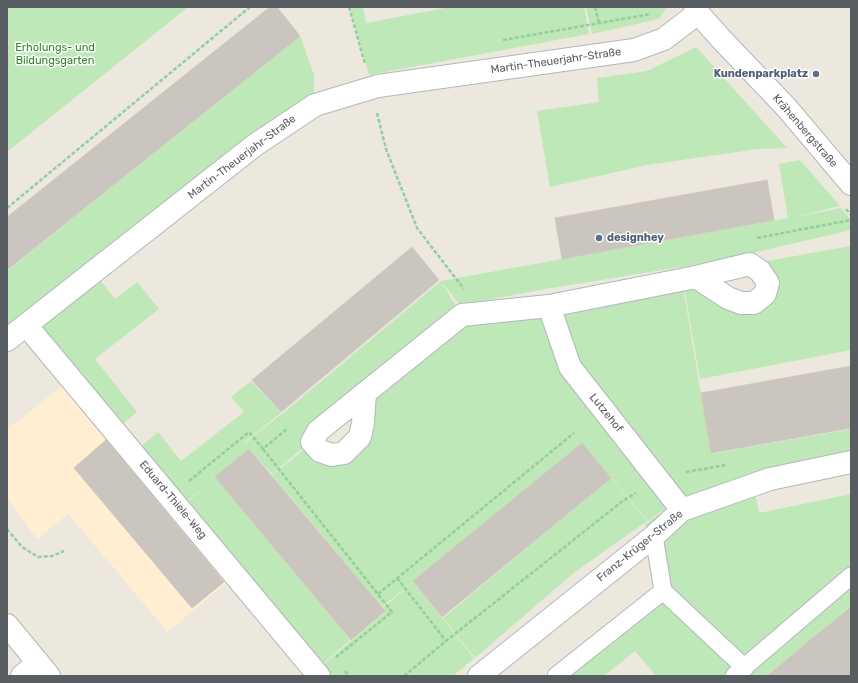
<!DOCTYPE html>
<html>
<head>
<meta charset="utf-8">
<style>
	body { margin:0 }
	#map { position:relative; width:858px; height:683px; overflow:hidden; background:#ede8de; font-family:Rubik,sans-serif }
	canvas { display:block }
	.frame { position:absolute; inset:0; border:8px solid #585d62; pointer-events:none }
</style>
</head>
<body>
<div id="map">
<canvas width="858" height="683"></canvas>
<div class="frame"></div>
</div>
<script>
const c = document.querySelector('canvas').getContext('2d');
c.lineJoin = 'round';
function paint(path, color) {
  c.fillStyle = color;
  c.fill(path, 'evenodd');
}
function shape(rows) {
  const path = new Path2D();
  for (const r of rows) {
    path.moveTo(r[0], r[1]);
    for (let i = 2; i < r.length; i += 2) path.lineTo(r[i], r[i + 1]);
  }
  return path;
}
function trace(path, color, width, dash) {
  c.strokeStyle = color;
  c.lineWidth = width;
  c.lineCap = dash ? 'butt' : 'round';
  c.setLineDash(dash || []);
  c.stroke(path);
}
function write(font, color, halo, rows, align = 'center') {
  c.font = font + ' Rubik,sans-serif';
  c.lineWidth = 3;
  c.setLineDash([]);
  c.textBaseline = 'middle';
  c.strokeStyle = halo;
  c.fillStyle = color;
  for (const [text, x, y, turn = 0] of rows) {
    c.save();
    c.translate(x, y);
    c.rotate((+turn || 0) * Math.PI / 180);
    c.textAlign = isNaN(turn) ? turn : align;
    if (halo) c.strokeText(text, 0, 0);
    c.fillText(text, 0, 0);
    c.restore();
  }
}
paint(shape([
	[69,380,234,576,168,632,68,514,37,539,7,498,7,430]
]), '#ffeed1');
paint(shape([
	[7,7,188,7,7,152],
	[350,7,363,7,366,23,450,7,584,7,589,34,369,75],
	[586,7,667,7,659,19,592,34],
	[300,36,314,75,314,104,7,340,7,271],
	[696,47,787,148,758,149,647,165,550,187,537,111,599,102,597,78,647,71],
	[800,160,840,206,791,218,841,208,851,220,851,230,744,255,687,266,540,290,460,305,441,281,788,218,779,164],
	[851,246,851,350,700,379,683,281,727,298,765,294,750,264],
	[94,272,115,299,137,282,159,309,95,359,137,412,115,430,27,325],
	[441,281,461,315,272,474,244,443,282,414],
	[682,281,711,454,851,429,851,461,677,501,570,367,549,307],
	[548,307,570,368,676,501,648,521,582,443,382,607,272,475,310,445,345,454,371,395,463,316],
	[251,381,281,413,244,442,249,449,180,507,134,452,158,432,181,461,244,412,231,397],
	[215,477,350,640,315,671,181,508],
	[611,478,647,521,575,572,475,658,443,618],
	[753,484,759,513,851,494,851,575,745,667,663,591,645,524,677,502],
	[851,577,851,606,766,676,736,676],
	[413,582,474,658,453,676,320,676,316,671,385,612,383,608],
	[663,592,744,668,733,676,656,676,635,651,604,676,558,676,617,629,632,648,617,629]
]), '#bee8b8');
const building = shape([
	[270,7,277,7,300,36,7,270,7,217,270,7],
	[767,180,774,220,562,259,555,218,767,180],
	[412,247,439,280,281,412,252,380,412,247],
	[851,366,851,428,711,453,701,393,851,366],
	[106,440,224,582,192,608,74,468,106,440],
	[582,443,611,478,442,617,413,581,582,443],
	[249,449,385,611,351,640,215,477,249,449],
	[851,607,851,676,767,676,810,640,851,607]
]);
paint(building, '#cac5be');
trace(building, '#d2c8bc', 1);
const lane = shape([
	[654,536,663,591],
	[556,676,663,591,745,668],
	[734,676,851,576]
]);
const street = shape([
	[695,7,698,13,723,41,786,107,851,184],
	[26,325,319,676],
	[7,340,255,145,315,105,378,86,634,50,664,39,698,13],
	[365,393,363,423,360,437,344,453,332,455,320,451,312,442,318,431,462,315,549,306],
	[682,510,570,367,549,306,696,277,750,264,760,271,768,283,765,294,754,303,741,303,728,298,696,277],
	[7,625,49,676],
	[22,676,38,662],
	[479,676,654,536,682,510,770,479,851,462]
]);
trace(lane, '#b2b7bb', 19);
trace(street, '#b2b7bb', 24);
trace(shape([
	[349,7,365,64],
	[595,7,599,23],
	[503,40,651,14],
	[377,113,386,149,417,228,464,289],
	[7,208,250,7],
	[846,209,851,215],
	[757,238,851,220],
	[263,449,392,612,336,657],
	[686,472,726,465],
	[189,481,249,432,263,449,288,428],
	[7,529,22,547,38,557,52,556,64,551],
	[397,578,446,641],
	[378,594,574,433],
	[345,671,349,676],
	[404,676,446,641,624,500,636,493]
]), '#93ce9c', 2.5, [4, 2]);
trace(lane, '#fff', 17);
trace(street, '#fff', 22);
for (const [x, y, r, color] of [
	[816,74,4,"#5c6f8a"],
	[599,238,4,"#5c6f8a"]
]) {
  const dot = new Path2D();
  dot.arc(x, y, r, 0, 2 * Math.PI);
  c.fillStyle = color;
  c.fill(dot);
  trace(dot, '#fff', 1.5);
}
write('11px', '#33852c', '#fff', [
	["Erholungs- und",55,48],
	["Bildungsgarten",55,61]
]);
write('11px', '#585d62', '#fff', [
	["Martin-Theuerjahr-Straße",556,61,-8],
	["Krähenbergstraße",805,131,49],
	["Martin-Theuerjahr-Straße",242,157,-37],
	["Lutzehof",606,413,51],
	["Eduard-Thiele-Weg",173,500,50],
	["Franz-Krüger-Straße",640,546,-39]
]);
write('bold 11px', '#4e5e75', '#fff', [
	["Kundenparkplatz",808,74],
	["designhey",607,238,"left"]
], 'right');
</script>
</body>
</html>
